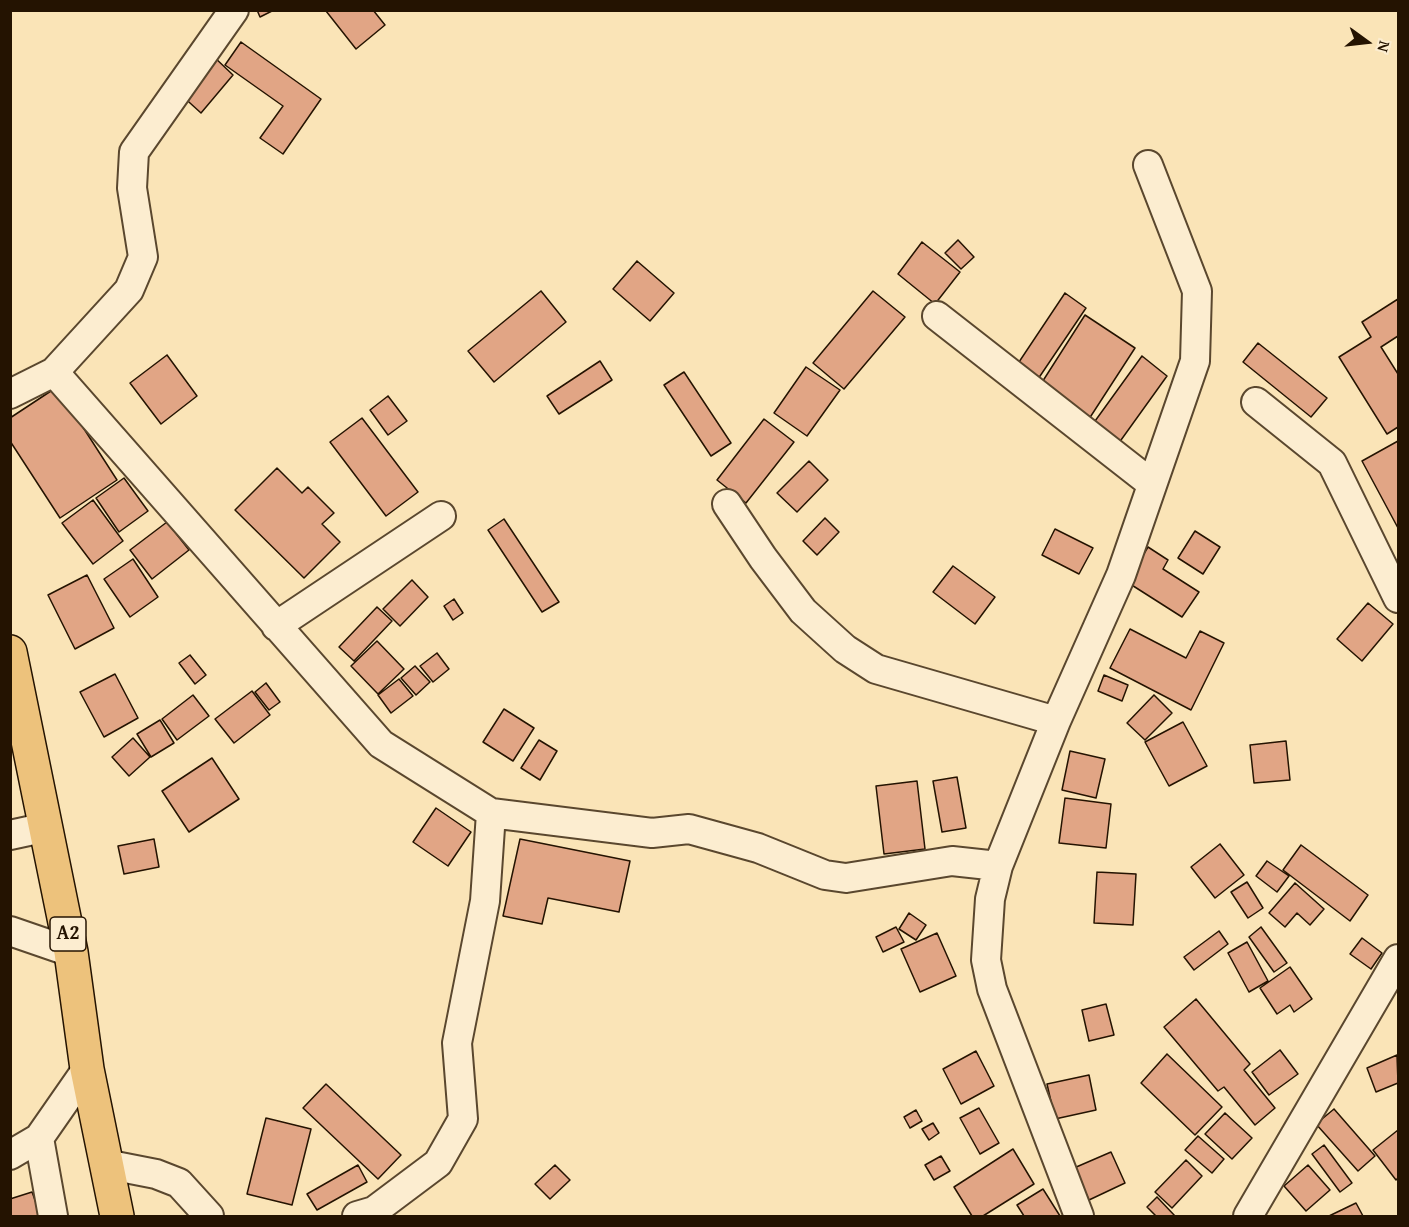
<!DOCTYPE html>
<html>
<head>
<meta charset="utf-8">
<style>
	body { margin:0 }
	#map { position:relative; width:1409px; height:1227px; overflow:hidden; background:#fae4b7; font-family:"Gentium Book Plus",serif }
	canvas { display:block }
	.frame { position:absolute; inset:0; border:12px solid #241301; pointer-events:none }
	.north { position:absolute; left:1337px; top:12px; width:60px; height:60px; -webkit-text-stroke:4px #fcedd0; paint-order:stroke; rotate:105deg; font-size:16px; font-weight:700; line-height:24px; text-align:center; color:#241301 }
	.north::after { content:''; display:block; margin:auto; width:21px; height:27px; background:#241301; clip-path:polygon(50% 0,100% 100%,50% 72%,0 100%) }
</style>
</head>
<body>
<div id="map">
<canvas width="1409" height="1227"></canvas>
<div class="frame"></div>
<div class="north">N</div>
</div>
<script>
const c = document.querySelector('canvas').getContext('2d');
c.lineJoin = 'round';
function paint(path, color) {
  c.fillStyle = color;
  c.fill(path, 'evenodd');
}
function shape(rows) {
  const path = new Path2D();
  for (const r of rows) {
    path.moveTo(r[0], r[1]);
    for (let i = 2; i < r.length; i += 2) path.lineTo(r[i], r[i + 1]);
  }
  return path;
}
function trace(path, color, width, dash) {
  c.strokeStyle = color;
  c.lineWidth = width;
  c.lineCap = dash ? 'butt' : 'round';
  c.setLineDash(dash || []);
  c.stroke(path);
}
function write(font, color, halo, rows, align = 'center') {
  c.font = font + ' "Gentium Book Plus",serif';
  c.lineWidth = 4.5;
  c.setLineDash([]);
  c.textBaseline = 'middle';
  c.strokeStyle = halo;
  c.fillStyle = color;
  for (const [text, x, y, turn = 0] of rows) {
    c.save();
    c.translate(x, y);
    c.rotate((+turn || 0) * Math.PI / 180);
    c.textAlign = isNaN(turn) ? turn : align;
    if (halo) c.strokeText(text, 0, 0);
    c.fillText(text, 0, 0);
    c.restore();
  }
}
const building = shape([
	[257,10,274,10,260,17,257,10],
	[373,10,385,25,356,49,326,11,373,10],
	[241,42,321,99,283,154,260,138,283,106,225,65,241,42],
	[212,55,233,75,201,113,179,93,212,55],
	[958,240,974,257,961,269,945,253,958,240],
	[922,242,960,272,935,304,898,274,922,242],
	[637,261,674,293,650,321,613,289,637,261],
	[541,291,566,322,494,382,468,351,541,291],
	[873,291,905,317,844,389,813,363,873,291],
	[1065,293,1086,308,1036,382,1015,368,1065,293],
	[1398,299,1398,336,1381,347,1398,374,1398,427,1387,434,1339,357,1371,337,1362,322,1398,299],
	[1085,315,1135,348,1089,419,1039,387,1085,315],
	[1258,343,1327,398,1311,417,1243,362,1258,343],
	[167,355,197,396,161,424,130,383,167,355],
	[1142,356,1167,376,1116,447,1090,428,1142,356],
	[600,361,612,380,559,414,547,396,600,361],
	[806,367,840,390,807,436,774,413,806,367],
	[684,372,731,443,711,456,664,385,684,372],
	[57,387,117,480,60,518,10,441,10,418,57,387],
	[388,396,407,421,388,435,370,410,388,396],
	[362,418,418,492,386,516,330,442,362,418],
	[764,419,794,442,746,503,717,480,764,419],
	[1398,441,1398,528,1362,461,1398,441],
	[809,461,828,480,797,512,777,493,809,461],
	[277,468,302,493,308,487,334,513,322,524,340,542,304,578,235,510,277,468],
	[124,478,148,511,119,532,96,498,124,478],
	[93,500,123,541,93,564,62,523,93,500],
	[825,518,839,532,817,555,803,541,825,518],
	[504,519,559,602,542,612,488,530,504,519],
	[167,522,189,550,152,579,130,550,167,522],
	[1055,529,1093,548,1079,574,1042,555,1055,529],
	[1195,531,1220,547,1203,574,1178,558,1195,531],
	[1148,547,1168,560,1163,569,1199,592,1182,617,1127,582,1148,547],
	[133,559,158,597,130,617,104,579,133,559],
	[953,566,995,597,975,624,933,592,953,566],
	[87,575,114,628,75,649,48,595,87,575],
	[412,580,428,597,400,626,383,609,412,580],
	[454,599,463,613,453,620,444,606,454,599],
	[1368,603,1393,624,1362,661,1337,639,1368,603],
	[377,607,392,621,354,661,339,647,377,607],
	[1130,629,1186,658,1200,631,1224,643,1191,710,1110,668,1130,629],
	[377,641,404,669,378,694,351,666,377,641],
	[437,653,449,669,433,682,420,666,437,653],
	[190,655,206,675,195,684,179,663,190,655],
	[415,666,430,682,416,695,401,678,415,666],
	[115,674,138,718,104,737,80,692,115,674],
	[1104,675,1128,685,1122,701,1098,691,1104,675],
	[399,679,413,696,391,713,378,695,399,679],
	[266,683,280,702,269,710,255,692,266,683],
	[252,691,270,715,234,743,215,719,252,691],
	[193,695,209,716,177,740,162,719,193,695],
	[1154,695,1172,713,1145,740,1127,723,1154,695],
	[504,709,534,728,513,761,483,742,504,709],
	[160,720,174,743,151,757,137,734,160,720],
	[1183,722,1207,766,1169,786,1145,742,1183,722],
	[133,738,150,757,129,776,112,757,133,738],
	[539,740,557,751,540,780,521,768,539,740],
	[1286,741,1290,780,1254,783,1250,745,1286,741],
	[1070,751,1105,759,1096,798,1062,790,1070,751],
	[212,758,239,799,189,832,162,791,212,758],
	[957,777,966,828,942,832,933,781,957,777],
	[917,781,925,849,884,854,876,786,917,781],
	[1065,798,1111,804,1106,848,1059,843,1065,798],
	[436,808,471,832,448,866,413,842,436,808],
	[154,839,159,867,124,874,118,846,154,839],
	[520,839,630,861,619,912,548,898,542,924,503,916,520,839],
	[1220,844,1244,875,1215,898,1191,867,1220,844],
	[1301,845,1368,895,1350,921,1283,870,1301,845],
	[1267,861,1289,876,1277,892,1256,876,1267,861],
	[1097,872,1136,874,1133,925,1094,923,1097,872],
	[1247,882,1263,908,1248,918,1231,892,1247,882],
	[1295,883,1324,909,1310,925,1297,913,1285,927,1269,913,1295,883],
	[909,913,926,925,916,940,899,929,909,913],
	[896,927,904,942,883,952,876,937,896,927],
	[1261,927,1287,963,1274,972,1249,937,1261,927],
	[1219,931,1228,944,1194,970,1184,957,1219,931],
	[937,933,956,976,920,992,901,949,937,933],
	[1362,938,1382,953,1371,969,1350,954,1362,938],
	[1247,942,1268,981,1249,992,1228,953,1247,942],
	[1290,967,1312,999,1294,1012,1290,1005,1277,1014,1260,988,1290,967],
	[1196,999,1250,1064,1244,1070,1275,1108,1255,1125,1224,1087,1218,1091,1164,1027,1196,999],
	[1106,1004,1114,1035,1089,1041,1082,1010,1106,1004],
	[1280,1050,1298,1074,1269,1095,1252,1072,1280,1050],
	[976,1051,994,1086,961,1104,943,1069,976,1051],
	[1167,1054,1222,1107,1195,1135,1141,1083,1167,1054],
	[1397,1055,1398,1083,1376,1092,1367,1068,1397,1055],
	[1089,1075,1096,1110,1055,1119,1047,1084,1089,1075],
	[326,1084,401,1155,378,1179,303,1108,326,1084],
	[979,1108,999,1143,980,1154,960,1118,979,1108],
	[1334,1109,1375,1156,1358,1171,1316,1124,1334,1109],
	[916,1110,922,1121,910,1128,904,1117,916,1110],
	[1225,1113,1252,1138,1232,1159,1205,1134,1225,1113],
	[266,1118,311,1129,292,1205,247,1194,266,1118],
	[933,1123,939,1133,929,1140,922,1129,933,1123],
	[1398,1130,1398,1178,1396,1180,1373,1150,1398,1130],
	[1198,1136,1224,1159,1212,1173,1185,1150,1198,1136],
	[1324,1145,1352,1183,1340,1192,1312,1154,1324,1145],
	[1013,1149,1034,1184,983,1216,972,1216,954,1187,1013,1149],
	[1111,1152,1125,1183,1089,1200,1074,1168,1111,1152],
	[941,1156,950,1171,934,1180,925,1165,941,1156],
	[1186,1160,1202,1176,1172,1208,1155,1192,1186,1160],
	[358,1165,367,1182,317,1210,307,1194,358,1165],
	[555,1165,570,1180,550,1199,535,1184,555,1165],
	[1308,1165,1330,1190,1306,1211,1284,1186,1308,1165],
	[1043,1189,1060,1216,1024,1216,1017,1205,1043,1189],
	[32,1192,41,1216,10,1216,10,1199,32,1192],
	[1157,1197,1175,1216,1156,1216,1147,1207,1157,1197],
	[1356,1203,1363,1216,1329,1216,1356,1203]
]);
paint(building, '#e1a585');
trace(building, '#241301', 1.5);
const minor = shape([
	[937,316,1152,484],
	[54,372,381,744,491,813,652,833,689,829,758,848,825,875,846,878,952,861,998,866],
	[10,394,54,372,129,290,143,257,132,188,134,152,234,10],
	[1256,402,1332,463,1398,598],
	[727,504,763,558,803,611,845,649,876,669,1056,721],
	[276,626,441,516],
	[10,835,47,827],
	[10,931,71,952],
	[39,1138,53,1216],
	[10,1155,39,1138,87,1069],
	[105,1164,156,1174,179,1183,209,1216],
	[357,1216,374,1211,438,1163,463,1119,457,1043,485,901,491,813],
	[1079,1216,992,989,986,960,990,899,998,866,1056,721,1121,575,1195,361,1197,291,1148,165],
	[1248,1216,1398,959]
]);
const major = shape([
	[10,652,71,952,87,1069,117,1216]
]);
trace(minor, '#5a472e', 32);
trace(major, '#241301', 36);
trace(minor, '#fcedd0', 28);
trace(major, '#edc27c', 33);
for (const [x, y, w] of [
	[68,934,36]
]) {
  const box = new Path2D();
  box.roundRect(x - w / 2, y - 17, w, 34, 4.5);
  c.fillStyle = '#fcedd0';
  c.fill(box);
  trace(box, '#241301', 1.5);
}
write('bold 20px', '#241301', null, [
	["A2",68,934]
]);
</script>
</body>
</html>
